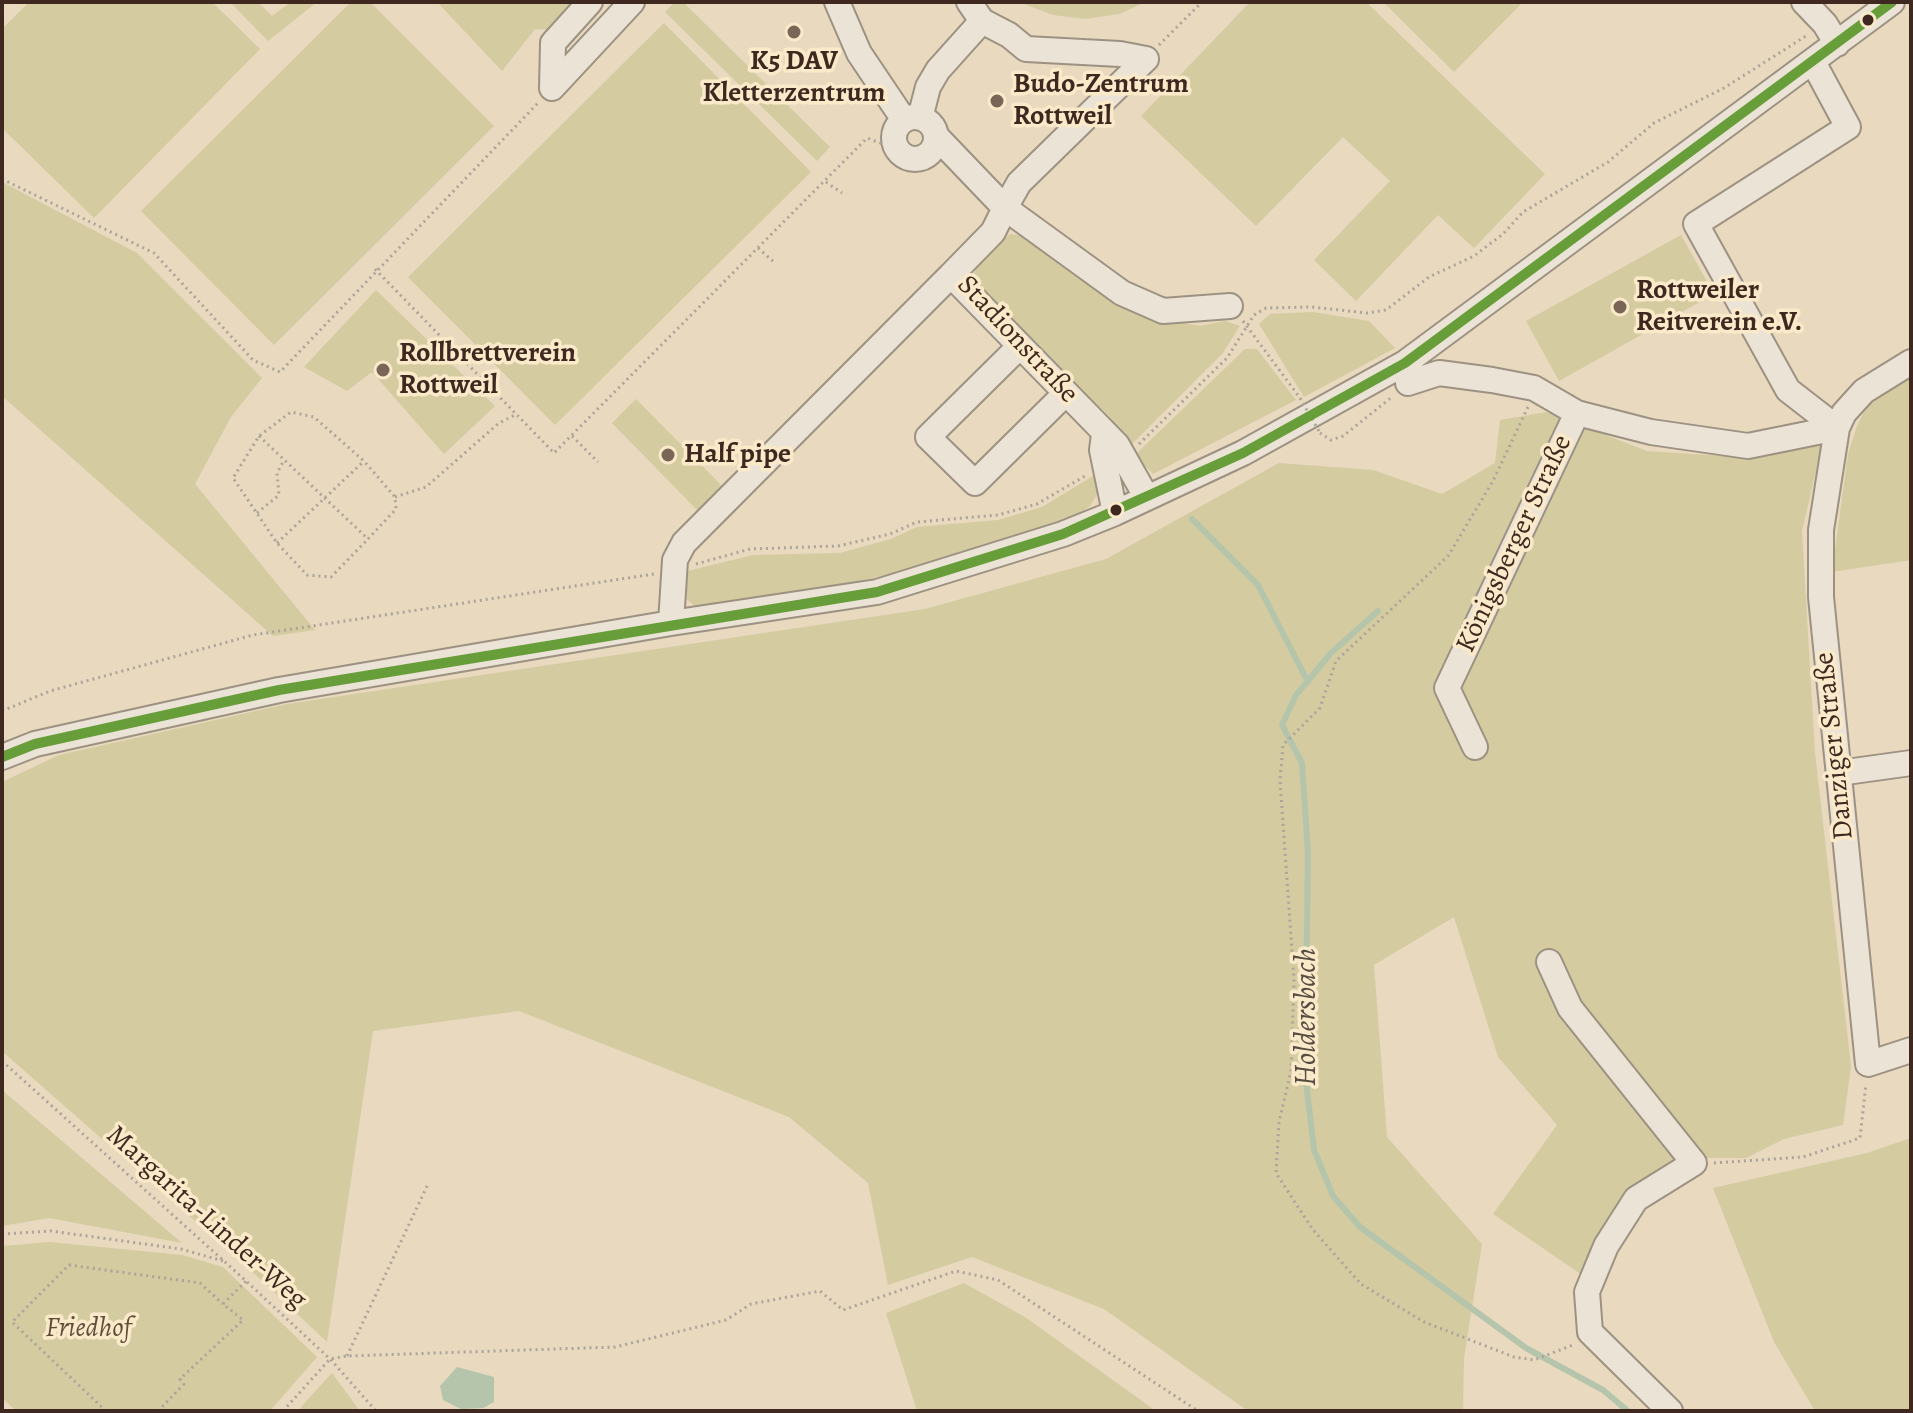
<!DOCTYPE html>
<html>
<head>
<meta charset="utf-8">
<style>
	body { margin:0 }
	#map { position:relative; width:1913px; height:1413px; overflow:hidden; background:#e8d9bf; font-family:Alegreya,serif }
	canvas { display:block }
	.frame { position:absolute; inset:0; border:4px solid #3e281f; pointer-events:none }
</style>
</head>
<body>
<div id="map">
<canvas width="1913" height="1413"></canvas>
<div class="frame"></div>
</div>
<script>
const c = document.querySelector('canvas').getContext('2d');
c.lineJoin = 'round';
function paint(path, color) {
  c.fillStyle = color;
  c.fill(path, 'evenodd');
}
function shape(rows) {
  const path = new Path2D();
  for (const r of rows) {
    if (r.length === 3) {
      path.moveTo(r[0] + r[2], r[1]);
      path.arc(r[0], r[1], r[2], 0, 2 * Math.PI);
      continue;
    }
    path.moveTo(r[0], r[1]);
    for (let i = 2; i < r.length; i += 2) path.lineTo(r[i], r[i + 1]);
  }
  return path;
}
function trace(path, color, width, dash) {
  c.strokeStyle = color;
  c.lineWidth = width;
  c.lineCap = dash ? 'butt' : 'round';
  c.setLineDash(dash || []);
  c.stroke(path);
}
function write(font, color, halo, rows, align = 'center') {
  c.font = font + ' Alegreya,serif';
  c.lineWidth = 7;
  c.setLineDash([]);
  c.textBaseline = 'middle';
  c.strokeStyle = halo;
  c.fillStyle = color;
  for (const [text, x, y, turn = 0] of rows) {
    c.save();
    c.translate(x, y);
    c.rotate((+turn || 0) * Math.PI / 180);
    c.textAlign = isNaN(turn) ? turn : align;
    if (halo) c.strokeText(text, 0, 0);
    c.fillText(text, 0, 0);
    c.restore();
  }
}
paint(shape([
	[29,2,212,2,260,49,94,218,2,128,2,29],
	[230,2,258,2,272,16,291,2,317,2,268,41],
	[351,2,370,2,494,126,274,345,141,211],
	[437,2,599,2,578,31,535,29,502,71],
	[675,2,683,2,830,147,817,161,665,12],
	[1019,2,1146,2,1119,14,1085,19,1053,15],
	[1250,2,1366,2,1545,174,1474,248,1438,215,1356,301,1314,260,1390,181,1343,137,1256,226,1141,116],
	[1383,2,1523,2,1454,72],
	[664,23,811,172,555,425,408,277],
	[2,182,137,253,262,378,231,417,195,484,315,630,273,636,2,396],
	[1011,234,1031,237,1159,318,1200,326,1225,321,1240,326,1222,354,1129,447,1109,416,978,289,973,276,979,262,1001,239],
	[1681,235,1714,294,1559,381,1526,321],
	[376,290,495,406,444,454,372,372,347,391,304,367],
	[1313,312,1369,321,1395,348,1304,397,1259,324,1270,314],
	[1245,349,1257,349,1296,400,1153,474,1135,455],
	[1911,375,1911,560,1832,572,1848,454,1857,426,1869,402],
	[636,399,724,488,699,512,612,423],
	[1546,412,1647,451,1754,458,1822,445,1802,531,1815,753,1851,1066,1843,1125,1784,1139,1746,1158,1697,1158,1631,1196,1585,1277,1493,1214,1557,1125,1498,1057,1454,917,1374,965,1387,1137,1482,1244,1464,1358,1463,1411,1248,1411,1104,1309,972,1257,888,1285,868,1183,789,1117,519,1011,373,1031,327,1342,244,1264,2,1051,2,782,59,755,287,704,925,609,1106,559,1279,463,1373,470,1442,494,1495,463,1500,420],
	[1098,473,1098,493,1090,506,1076,516,930,565,821,590,697,608,684,597,683,572,753,555,840,553,891,539,917,527,998,520,1042,507],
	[2,1090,182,1243,49,1218,2,1226],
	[1911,1138,1911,1411,1815,1411,1774,1342,1713,1188,1867,1153],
	[50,1242,182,1255,223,1267,317,1357,270,1411,16,1411,2,1398,2,1246],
	[964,1283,1025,1317,1156,1411,917,1411,886,1313],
	[332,1373,360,1411,298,1411,309,1398]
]), '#d4cba0');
paint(shape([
	[457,1367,494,1377,494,1402,483,1408,461,1409,443,1400,440,1386]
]), '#b5c5ac');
trace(shape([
	[1192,519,1258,585,1308,682],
	[1378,611,1331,653,1296,695,1282,725,1302,763,1308,853,1305,1073,1314,1150,1333,1196,1360,1227,1526,1348,1603,1390,1628,1411]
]), '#b5c5ac', 6);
const minor = shape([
	[590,2,553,43,552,88,632,2],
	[837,2,859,53,904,120],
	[969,2,982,21,1009,35,1026,49,1120,54,1146,59],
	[1804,2,1825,24,1837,44],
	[1146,59,1019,183,1005,208,1122,293,1163,311,1230,306],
	[1813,62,1848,127,1696,224,1788,390,1837,428],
	[915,138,21],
	[920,118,928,87,938,70,982,21],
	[936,136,1005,208,993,232,951,275,1117,445,1147,498],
	[1020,346,928,437,975,483,1066,393],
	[1911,362,1864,391,1844,413,1837,428,1821,530,1821,597,1868,1064,1911,1050],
	[1408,383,1439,373,1492,380,1534,388,1577,413],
	[1104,434,1102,450,1115,513],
	[671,623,675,560,684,543,951,275],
	[1475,747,1447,688,1577,413,1651,432,1748,446,1837,428],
	[2,757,35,744,279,690,671,623,877,592,1063,534,1115,513,1243,453,1405,363,1892,2],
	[1839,773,1911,763],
	[1549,962,1570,1008,1694,1163,1636,1199,1606,1246,1587,1292,1590,1332,1670,1411]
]);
trace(minor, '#9d9282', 28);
trace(shape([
	[1159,45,1202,2],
	[2,179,154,253,253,360,280,372,538,103],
	[826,182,842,193],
	[758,248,775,263],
	[375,269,554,453,867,138,896,149],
	[1243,321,1300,398],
	[1528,407,1493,481,1448,556,1336,661,1320,708,1283,745,1280,781,1294,979,1291,1071,1279,1122,1276,1173,1313,1230,1361,1284,1424,1322,1514,1357,1534,1360,1573,1345],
	[1320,433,1331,440,1343,436,1392,397],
	[259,436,368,539,396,509,395,497,364,461,314,417,291,412,259,436,233,478,277,543,307,575,331,577,368,539],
	[572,436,598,462],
	[1139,444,1227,358,1254,315,1266,308,1312,307,1367,313,1386,310,1429,277,1474,256,1503,234,1523,212,1608,162,1654,123,1724,88,1806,36],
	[395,497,426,487,499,423,515,415],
	[257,513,279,495,277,473,283,462],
	[277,543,364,461],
	[696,564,750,549,838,546,890,534,917,522,998,515,1037,504,1085,476],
	[2,711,50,691,253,635,654,574],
	[2,1061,246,1281,330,1359,376,1411],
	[1714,1163,1803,1157,1860,1138,1866,1084],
	[2,1234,51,1231,181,1249,223,1261],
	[347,1356,428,1184],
	[106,1411,12,1322,69,1265,200,1283,223,1304],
	[158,1411,184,1384,180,1379,243,1320,223,1304,246,1281],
	[283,1411,330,1359,347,1356,615,1347,726,1320,751,1304,820,1291,843,1310,956,1271,998,1280,1198,1411]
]), '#aca49a', 3, [2, 4]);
trace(minor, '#ebe3d6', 24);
trace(shape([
	[1300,398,1320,433]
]), '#aca49a', 3, [2, 4]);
trace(shape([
	[2,757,35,744,279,690,877,592,1063,534,1243,453,1405,363,1892,2]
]), '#689e3a', 10);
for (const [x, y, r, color] of [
	[1868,20,7,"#3e281f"],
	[794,32,8,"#7a6657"],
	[997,101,8,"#7a6657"],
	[1620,307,8,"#7a6657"],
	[383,370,8,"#7a6657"],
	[668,455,8,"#7a6657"],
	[1116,510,7,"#3e281f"]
]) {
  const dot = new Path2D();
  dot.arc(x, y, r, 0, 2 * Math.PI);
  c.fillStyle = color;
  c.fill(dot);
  trace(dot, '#fbeaca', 3);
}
write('bold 28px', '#3e281f', '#fbeaca', [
	["K5 DAV",794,62,"center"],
	["Kletterzentrum",794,94,"center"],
	["Budo-Zentrum",1013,85],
	["Rottweil",1013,117],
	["Rottweiler",1636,291],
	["Reitverein e.V.",1636,323],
	["Rollbrettverein",399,354],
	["Rottweil",399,386],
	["Half pipe",684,455]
], 'left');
write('28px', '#3e281f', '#fbeaca', [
	["Stadionstraße",1017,340,47],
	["Königsberger Straße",1515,544,-65],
	["Danziger Straße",1835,746,-96],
	["Margarita-Linder-Weg",206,1218,42]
]);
write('italic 28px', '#5f4e39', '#fbeaca', [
	["Friedhof",88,1329]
]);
write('italic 30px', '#564d40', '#fbeaca', [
	["Holdersbach",1308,1017,-90]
]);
</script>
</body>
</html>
